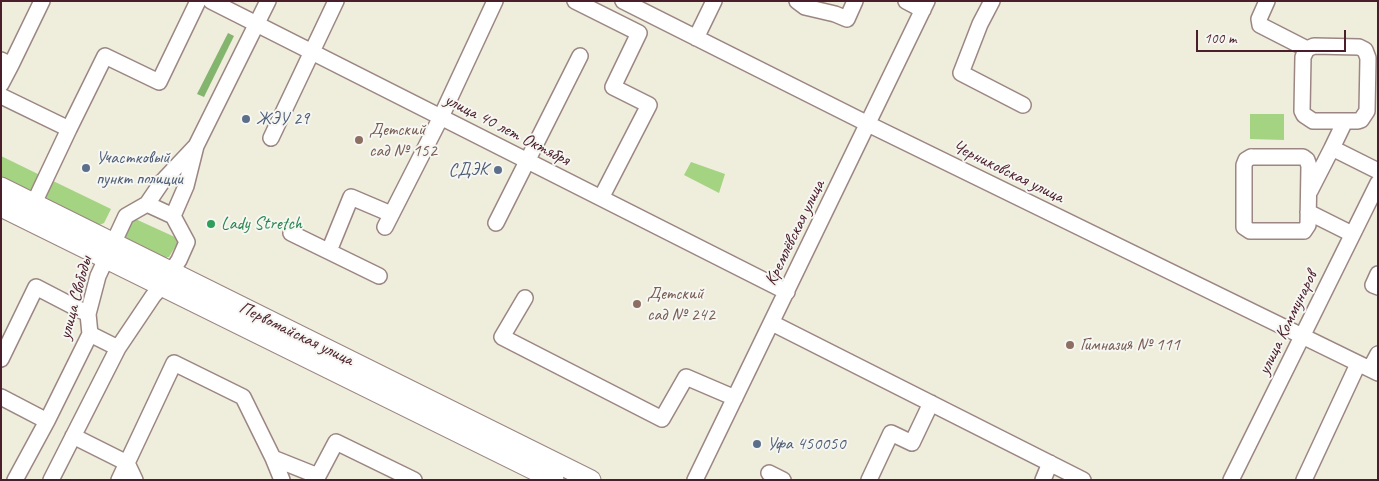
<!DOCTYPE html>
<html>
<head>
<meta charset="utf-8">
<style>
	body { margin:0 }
	#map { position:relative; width:1379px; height:481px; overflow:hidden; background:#efeddb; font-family:Caveat,sans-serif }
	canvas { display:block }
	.frame { position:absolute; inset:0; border:2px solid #4a1f2b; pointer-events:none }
	.scale { position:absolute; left:1196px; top:30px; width:150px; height:22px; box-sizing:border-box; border:2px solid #4a1f2b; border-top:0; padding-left:6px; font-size:15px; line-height:18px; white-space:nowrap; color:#4a1f2b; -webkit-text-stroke:4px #f6f6f2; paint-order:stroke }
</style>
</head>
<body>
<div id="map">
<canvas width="1379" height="481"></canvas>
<div class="frame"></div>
<div class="scale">100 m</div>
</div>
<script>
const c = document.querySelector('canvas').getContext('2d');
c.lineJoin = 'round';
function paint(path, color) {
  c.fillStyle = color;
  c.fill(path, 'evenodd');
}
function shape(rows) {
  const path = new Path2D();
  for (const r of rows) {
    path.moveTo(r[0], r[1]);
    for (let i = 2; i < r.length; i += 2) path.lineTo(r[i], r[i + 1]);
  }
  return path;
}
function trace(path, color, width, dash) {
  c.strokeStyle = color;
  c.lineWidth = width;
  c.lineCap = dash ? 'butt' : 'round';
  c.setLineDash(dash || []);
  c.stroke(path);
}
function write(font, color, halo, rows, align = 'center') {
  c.font = font + ' Caveat,sans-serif';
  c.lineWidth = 4;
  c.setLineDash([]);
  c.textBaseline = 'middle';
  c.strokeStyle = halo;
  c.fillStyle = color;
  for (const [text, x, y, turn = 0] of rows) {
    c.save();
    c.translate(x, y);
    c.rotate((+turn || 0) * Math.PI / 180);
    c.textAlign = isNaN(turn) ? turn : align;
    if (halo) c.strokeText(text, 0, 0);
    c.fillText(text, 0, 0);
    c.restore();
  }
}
paint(shape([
	[1250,114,1284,114,1284,140,1250,139],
	[1,156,40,175,33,190,28,190,1,177],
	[691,162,725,174,719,193,684,175],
	[49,179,111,209,104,223,97,226,43,199],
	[131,217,177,238,178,242,169,257,164,258,122,238]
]), '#a4d381');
paint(shape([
	[228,33,234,36,204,97,197,94]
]), '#83b56f');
const minor = shape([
	[211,1,787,292],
	[575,1,639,33,613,87,649,105,601,198],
	[623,1,868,124,1378,373],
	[797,1,805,7,835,14,847,19,855,1],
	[906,1,923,10],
	[992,1,980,24,961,73,1023,105],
	[1267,1,1259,19,1260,25,1307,49],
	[696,38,714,1],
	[1314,46,1359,47,1365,50,1368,58,1367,111,1361,120,1358,121,1313,121,1304,115,1302,111,1303,57,1307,49,1314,46],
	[1,60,11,65,1,84],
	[11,65,42,1],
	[1,96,69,129,34,203],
	[1345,121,1332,148,1378,171],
	[69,129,105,56,159,82,198,1],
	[271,138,336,1],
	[1251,157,1303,157,1307,160,1309,166,1308,225,1304,231,1250,231,1244,227,1244,165,1246,160,1251,157],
	[1310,191,1332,148],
	[147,204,173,216],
	[1308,212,1352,234],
	[496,223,580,56],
	[385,227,441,117,495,1],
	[291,233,379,276],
	[329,251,351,197,391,214],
	[1378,274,1373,285,1378,287],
	[525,298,502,337,662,419,686,377,735,398],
	[772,323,1083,480],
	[90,334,118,348],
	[1,359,36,287,88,314],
	[1370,369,1378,354],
	[1,397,47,421],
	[73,436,127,463,174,363,243,397,273,458,318,476,336,442,414,480],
	[273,458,282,480],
	[769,473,783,480],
	[15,480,47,421,90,334,88,314,98,276,126,216,147,204,162,182,195,147],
	[51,480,118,348,153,296,162,286,179,260,187,242,173,216,186,186,196,146,268,1],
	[119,480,127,463,135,480],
	[695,480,927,1],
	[869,480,891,433,912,443,931,403],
	[1043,480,1050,463],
	[1231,480,1378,183],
	[1304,480,1358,364]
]);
const major = shape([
	[1,187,591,480],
	[1,207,554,480]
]);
trace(minor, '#9c8683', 18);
trace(major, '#9c8683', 21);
trace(minor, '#fff', 15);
trace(major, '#fff', 19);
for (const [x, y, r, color] of [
	[246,119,5,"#5c6f8a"],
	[359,140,5,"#8d6e63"],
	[86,168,5,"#5c6f8a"],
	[498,170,5,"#5c6f8a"],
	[211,224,5,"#2e9e5b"],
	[637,304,5,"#8d6e63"],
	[1070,345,5,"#8d6e63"],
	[757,444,5,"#5c6f8a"]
]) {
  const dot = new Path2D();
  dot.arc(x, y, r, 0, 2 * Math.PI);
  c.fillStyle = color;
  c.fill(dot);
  trace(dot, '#f6f6f2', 2);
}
write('18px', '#4e5e75', '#f6f6f2', [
	["ЖЭУ 29",256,119],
	["Участковый",96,158],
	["пункт полиции",96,179],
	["СДЭК",488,170,"right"],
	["Уфа 450050",767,444]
], 'left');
write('18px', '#785e54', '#f6f6f2', [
	["Детский",369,130],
	["сад № 152",369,151],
	["Детский",647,294],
	["сад № 242",647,315],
	["Гимназия № 111",1080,345]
], 'left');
write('18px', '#4a1f2b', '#f6f6f2', [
	["улица 40 лет Октября",507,130,27],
	["Черниковская улица",1008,172,26],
	["Кремлёвская улица",795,233,-64],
	["улица Свободы",76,298,-75],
	["улица Коммунаров",1288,323,-64],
	["Первомайская улица",296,334,26]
]);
write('18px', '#27864d', '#f6f6f2', [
	["Lady Stretch",221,224]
], 'left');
</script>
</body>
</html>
